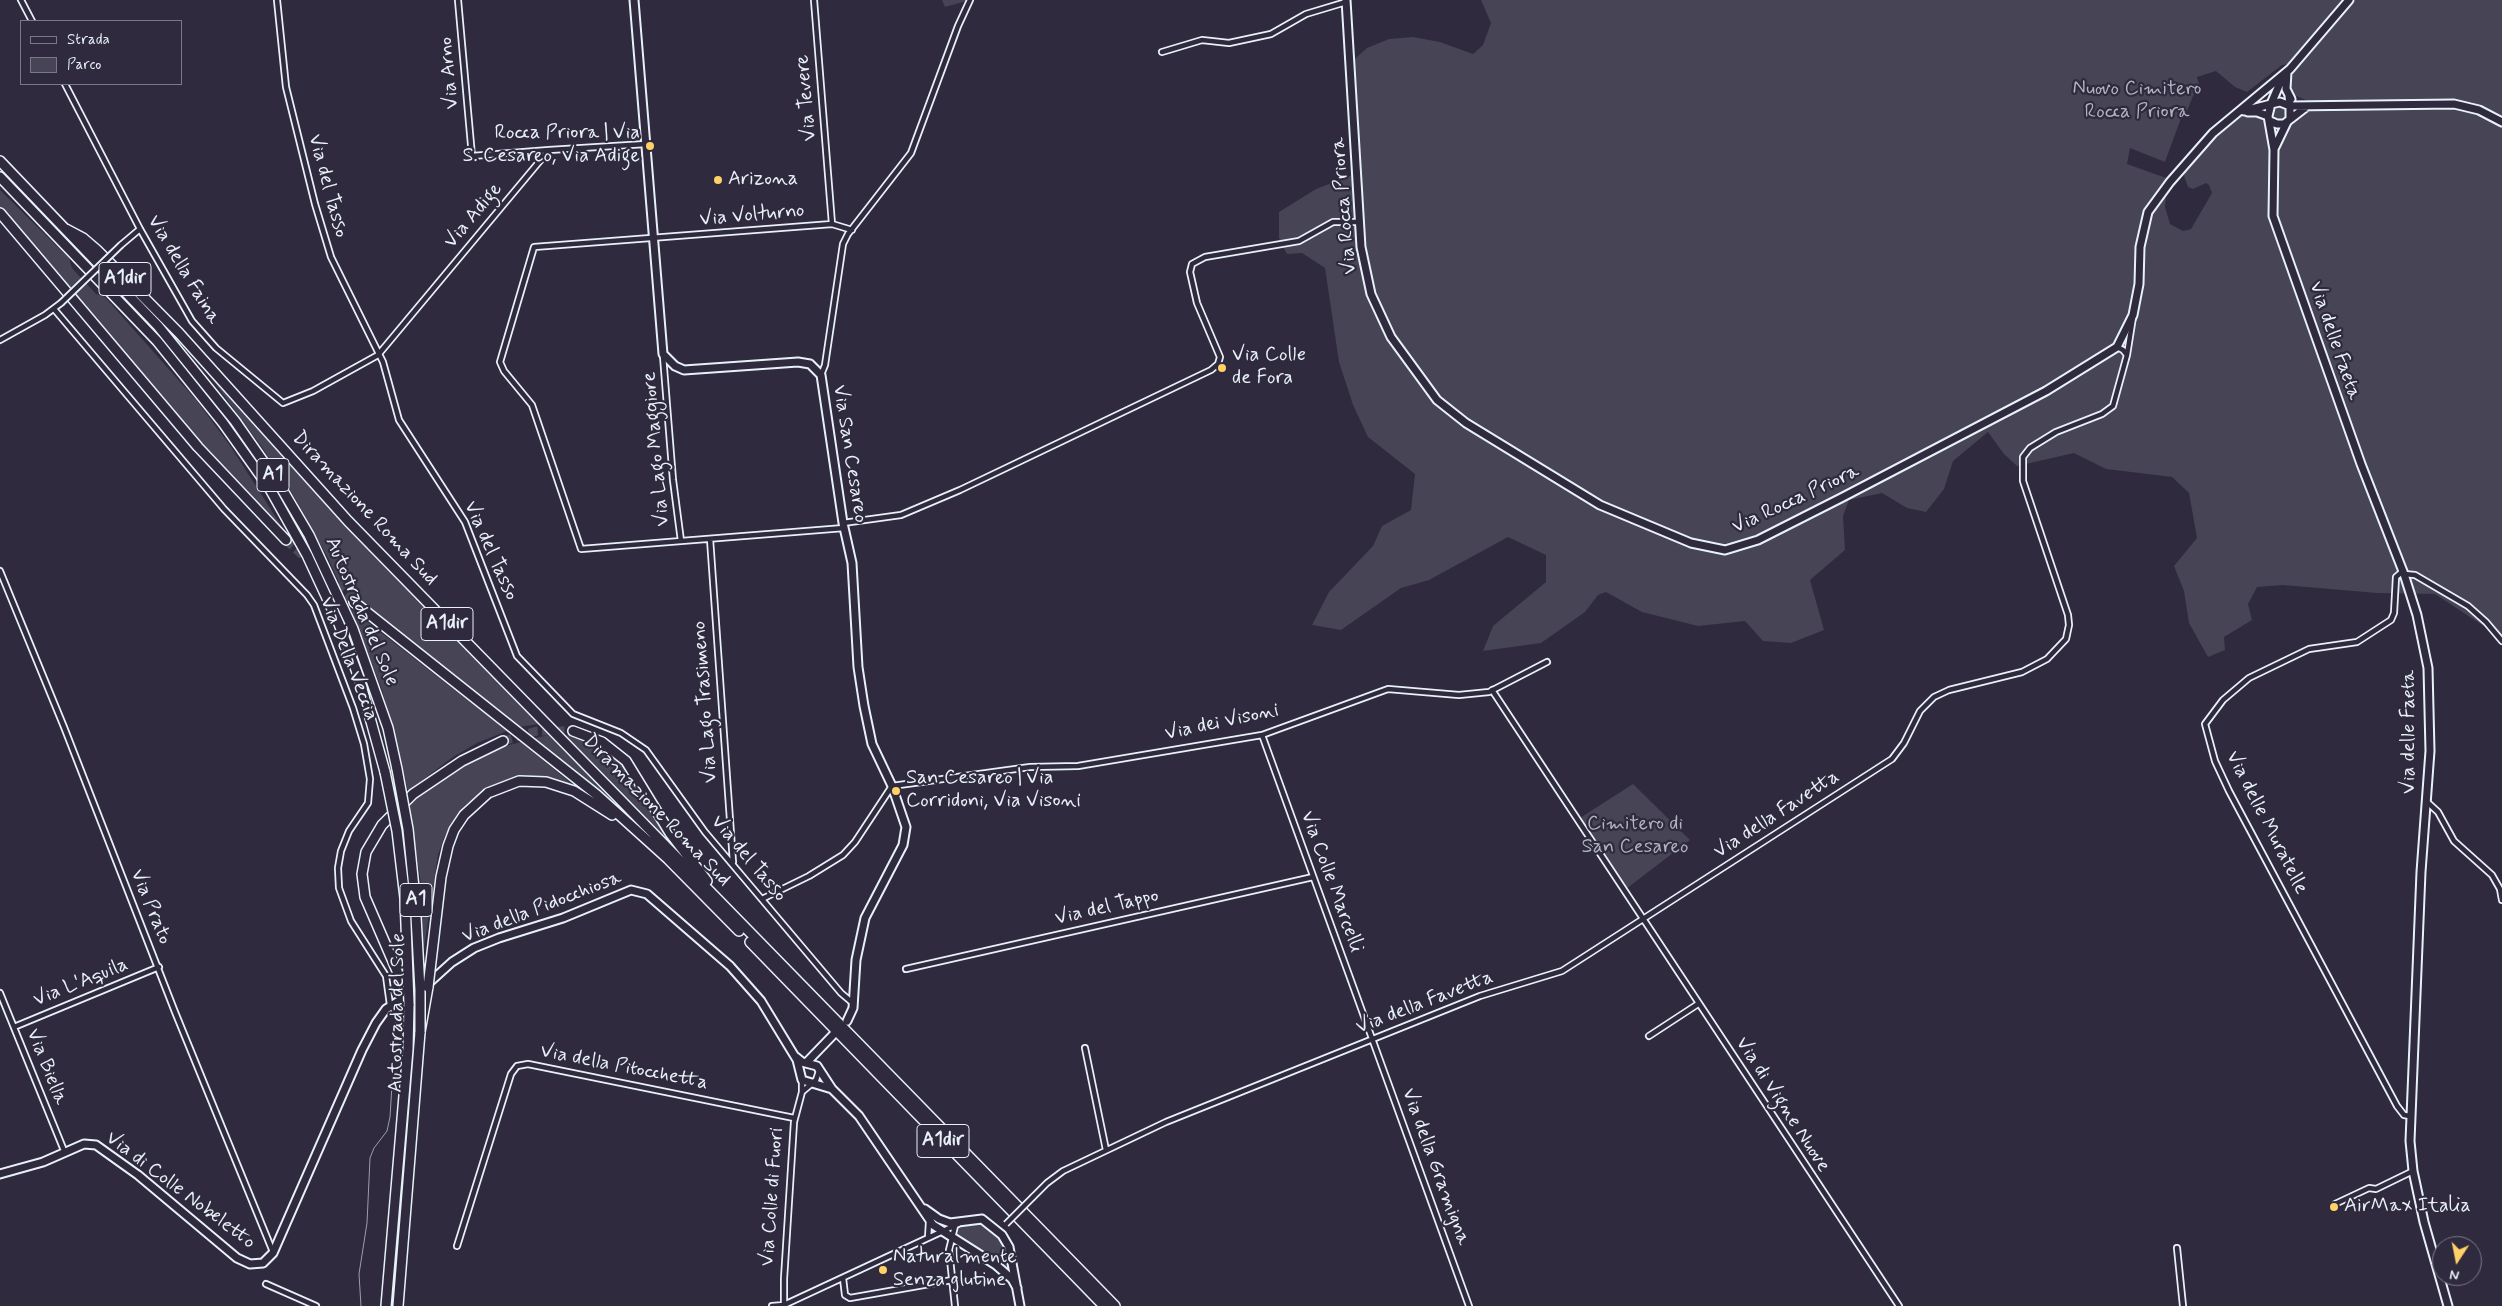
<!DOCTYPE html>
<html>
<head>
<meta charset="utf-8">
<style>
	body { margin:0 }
	#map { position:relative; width:2502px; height:1306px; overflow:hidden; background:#2f2a3d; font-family:Mynerve,sans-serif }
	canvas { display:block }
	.legend { position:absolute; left:20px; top:20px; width:162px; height:65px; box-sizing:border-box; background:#2f2a3d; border:1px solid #797a88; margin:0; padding:6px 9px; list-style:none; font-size:15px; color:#e8f1f8 }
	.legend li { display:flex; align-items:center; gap:10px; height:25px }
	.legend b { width:25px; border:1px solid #797a88 }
	.north { position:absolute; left:2432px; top:1236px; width:50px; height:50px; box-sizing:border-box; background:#2f2a3d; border:1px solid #797a88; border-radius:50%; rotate:191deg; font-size:14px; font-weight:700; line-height:20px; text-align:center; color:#e8f1f8 }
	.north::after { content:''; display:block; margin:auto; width:18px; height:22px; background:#ffd166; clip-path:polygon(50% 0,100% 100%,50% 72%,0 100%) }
</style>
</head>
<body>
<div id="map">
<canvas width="2502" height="1306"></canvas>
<ul class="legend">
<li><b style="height:6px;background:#2f2a3d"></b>Strada</li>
<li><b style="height:14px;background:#464455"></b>Parco</li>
</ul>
<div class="north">N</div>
</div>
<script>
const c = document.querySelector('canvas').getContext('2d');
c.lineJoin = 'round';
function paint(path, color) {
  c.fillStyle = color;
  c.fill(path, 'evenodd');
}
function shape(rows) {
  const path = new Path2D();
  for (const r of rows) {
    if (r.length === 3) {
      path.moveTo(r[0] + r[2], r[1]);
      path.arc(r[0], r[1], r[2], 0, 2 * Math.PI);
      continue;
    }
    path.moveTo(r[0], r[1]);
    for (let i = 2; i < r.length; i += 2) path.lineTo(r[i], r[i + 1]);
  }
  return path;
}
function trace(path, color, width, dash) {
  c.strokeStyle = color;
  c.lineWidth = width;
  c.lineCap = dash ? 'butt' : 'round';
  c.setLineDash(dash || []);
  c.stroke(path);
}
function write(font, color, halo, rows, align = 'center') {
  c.font = font + ' Mynerve,sans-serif';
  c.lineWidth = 4.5;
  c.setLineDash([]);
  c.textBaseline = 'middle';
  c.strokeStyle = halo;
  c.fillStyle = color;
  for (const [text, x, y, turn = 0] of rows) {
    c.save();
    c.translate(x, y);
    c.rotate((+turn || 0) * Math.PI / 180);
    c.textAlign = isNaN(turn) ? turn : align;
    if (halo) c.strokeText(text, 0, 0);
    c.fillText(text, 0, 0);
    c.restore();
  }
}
paint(shape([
	[942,0,970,0,945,7],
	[1481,0,2502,0,2502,638,2435,594,2377,593,2283,585,2257,587,2248,604,2252,620,2224,637,2225,650,2208,657,2189,623,2184,591,2174,566,2197,538,2189,493,2172,477,2106,469,2074,453,2017,466,2004,454,1988,432,1953,461,1944,489,1926,512,1907,508,1882,493,1849,500,1843,516,1845,550,1810,580,1824,630,1791,643,1763,641,1745,621,1698,626,1642,612,1606,592,1598,595,1585,612,1541,643,1483,651,1493,626,1546,582,1546,555,1508,537,1429,580,1401,588,1341,630,1312,625,1329,592,1373,546,1382,526,1411,510,1415,474,1368,437,1353,405,1339,362,1325,268,1302,253,1287,254,1279,238,1279,212,1316,189,1357,173,1350,63,1367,48,1389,39,1413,37,1440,42,1473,54,1483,45,1491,23],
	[2289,64,2288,80,2290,90,2296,96,2306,100,2310,109,2291,121,2281,138,2278,152,2269,147,2264,121,2261,118,2250,114,2232,120,2214,135,2185,168,2184,176,2188,187,2193,189,2206,183,2209,185,2212,193,2191,229,2183,231,2170,224,2165,207,2166,197,2155,200,2169,179,2127,164,2130,148,2165,162,2184,110,2187,111,2195,91,2200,87,2197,77,2216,71,2235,87,2247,92,2282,65],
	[2280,113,9],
	[0,190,69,258,72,268,81,278,69,289,0,207],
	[86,283,96,294,105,297,197,401,231,447,291,541,244,494,74,294],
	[203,367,340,517,539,724,519,727,340,585,328,558,295,498,261,446],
	[351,609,507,731,477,743,453,757,408,791,382,690],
	[562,734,600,745,620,760,639,785,667,840],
	[550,735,666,854,535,738],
	[521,742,579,790,516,778,486,789,464,806,445,835,438,855,423,954,422,891,409,802,467,764,505,746],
	[1633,784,1690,840,1626,889,1580,818],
	[980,1220,999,1235,1006,1244,1011,1268,998,1263,956,1235,956,1227]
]), '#464455');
trace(shape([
	[361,1306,359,1274,367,1223,370,1158,374,1148,387,1131,390,1117,396,1020]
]), '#9c9fab', 1);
trace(shape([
	[286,540,354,602],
	[503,741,537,731,573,731]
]), '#4b4859', 9, [9, 4.5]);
const street = shape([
	[21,0,32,21],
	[277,0,286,87,315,204,331,257,383,362,399,420,465,522,517,656,573,714,621,733,646,750,705,832,841,993,854,1004],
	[458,0,472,156,549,150],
	[814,0,832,224],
	[1162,52,1202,40,1229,43,1271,34,1306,14,1346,2],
	[65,84,140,229,192,321,216,348,283,403,313,391,378,355,549,150,646,144],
	[121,245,140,229],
	[54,309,224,509,307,595,314,605,353,708,364,744,370,779,368,803,349,831,341,851,338,868,339,888,351,921,386,976,390,1005],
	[0,340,45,315,61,303],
	[2127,355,2133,317],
	[663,356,673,480,681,541],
	[821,375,825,365,843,244,848,234,911,153,958,26,970,0],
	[843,523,901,515,960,490,1211,370,1218,364,1220,357,1197,303,1190,272,1192,264,1205,257,1299,241,1333,222,1359,222],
	[844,528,581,549,532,405,504,371,500,362,534,247,832,224,852,230],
	[710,539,733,862],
	[0,571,64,727,175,1012,273,1252],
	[2403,571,2396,577,2394,613,2391,620,2357,642,2309,649,2249,678,2223,700,2205,724,2215,761,2229,791,2397,1106,2404,1115,2410,1116],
	[2404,574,2415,575,2468,606,2486,622,2502,641],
	[1492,690,1899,1306],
	[1262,735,1469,1306],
	[2426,801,2438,812,2454,841,2492,875,2500,889,2502,900],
	[762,899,809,876,843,855,855,842,892,786,1030,767,1078,766,1262,735,1388,689,1459,695,1489,692,1547,662],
	[906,969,1313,877],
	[0,993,65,1153],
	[14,1027,159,967],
	[1649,1036,1698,1004],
	[1085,1048,1106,1150],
	[803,1091,816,1080,819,1071],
	[1033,1197,1047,1183,1063,1171,1166,1122,1480,996,1562,971,1892,759,1904,743,1920,711,1934,697,1949,690,2022,672,2047,659,2066,639,2069,625,2068,615,2023,481,2023,457,2030,448,2056,432,2102,414,2113,406,2127,355,2123,350,2117,347],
	[2335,1204,2369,1188,2376,1189,2413,1171],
	[955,1226,949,1250,955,1306],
	[928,1238,929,1222],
	[457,1246,511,1074,517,1066,528,1064,794,1118],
	[2177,1248,2183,1306],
	[843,1278,845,1295,850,1298,952,1280],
	[266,1284,316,1306],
	[772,1306,784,1305,958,1224],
	[784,1306,784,1279,794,1122,802,1092,802,1080]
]);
const secondary = shape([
	[634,0,663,354,675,366,684,370,798,362,810,364,821,375,843,523,852,563,858,667,864,706,872,744,892,786,906,827,903,845,865,918,856,960,853,1008,847,1021],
	[1346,0,1361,247,1371,294,1391,337,1437,400,1466,423,1600,505,1691,543,1725,550,1758,540,1841,498,2046,391,2117,347,2133,315,2139,284,2140,247,2148,212,2170,182,2213,133,2290,69,2349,0],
	[2287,72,2286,89,2291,99],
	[2289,96,2290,106,2454,104,2479,110,2502,122],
	[2244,111,2271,104,2283,76],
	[2248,112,2257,112,2268,116],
	[2290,118,2290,106,2280,102,2271,104,2268,116,2274,150,2273,216,2361,464,2404,574,2417,615,2428,668,2430,751,2421,872,2410,1141,2413,1171,2424,1222,2448,1306],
	[2270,121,2277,124,2284,124,2306,107],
	[2274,149,2287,122],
	[796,1057,802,1062,817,1066,832,1089,859,1116,933,1225,996,1265,1012,1279,1017,1288],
	[806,1063,833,1035],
	[0,1174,43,1162,84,1144,96,1145,138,1175,237,1258,250,1264,263,1263,273,1253,362,1050,376,1023,386,1009,431,981,452,962,474,948,499,938,563,918,631,890,647,894,730,966,761,1001,797,1060,802,1080,832,1089],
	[925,1209,939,1219,950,1223,982,1219,1002,1235,1009,1247,1020,1306]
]);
const highway = shape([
	[0,161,158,326,235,421,279,484,309,535,353,629,388,728,397,769],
	[0,177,157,341,223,423,270,489,307,555,339,624,359,678,385,772],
	[0,213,198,447,286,540],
	[66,229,83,238,97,250,179,333,348,521,1115,1306],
	[354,602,597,795,668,859,739,931],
	[573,731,602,742,626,761,670,833,707,881],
	[488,793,519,781,546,782,574,791,612,815],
	[750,942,1104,1306],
	[404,987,365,897,362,874,366,852,382,825,413,794,462,761,503,741],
	[386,1306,408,1049,409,1004],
	[398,1306,420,1032,428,987]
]);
trace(street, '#e8f1f8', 8);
trace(secondary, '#e8f1f8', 11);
trace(highway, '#e8f1f8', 12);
trace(street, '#2f2a3d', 4.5);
trace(secondary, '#2f2a3d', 7);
trace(highway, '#2f2a3d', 9);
const streetBridge = shape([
	[61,303,121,245],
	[1006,1224,1033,1197]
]);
const highwayBridge = shape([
	[397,769,408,829,415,898,420,990,420,1032],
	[385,772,397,831,405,898,409,1004],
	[428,987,441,877,448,846,454,830,464,815,488,793]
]);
trace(streetBridge, '#e8f1f8', 8, []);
trace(highwayBridge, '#e8f1f8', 12, []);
trace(streetBridge, '#2f2a3d', 4.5);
trace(highwayBridge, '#2f2a3d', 9);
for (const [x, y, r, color] of [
	[650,146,5,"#ffd166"],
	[718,180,5,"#ffd166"],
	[1222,368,5,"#ffd166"],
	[896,791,5,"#ffd166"],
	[2334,1207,5,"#ffd166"],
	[883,1270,5,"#ffd166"]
]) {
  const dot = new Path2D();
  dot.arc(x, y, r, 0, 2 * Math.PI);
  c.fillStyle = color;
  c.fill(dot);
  trace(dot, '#2f2a3d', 2);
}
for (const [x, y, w] of [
	[125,279,52],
	[273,475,32],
	[447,624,52],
	[416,900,32],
	[943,1141,52]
]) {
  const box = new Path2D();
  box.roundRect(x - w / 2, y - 16.5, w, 33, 4);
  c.fillStyle = '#2f2a3d';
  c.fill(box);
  trace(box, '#e8f1f8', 1);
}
write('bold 19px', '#e8f1f8', null, [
	["A1dir",125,279],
	["A1",273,475],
	["A1dir",447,624],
	["A1",416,900],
	["A1dir",943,1141]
]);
write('20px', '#e8f1f8', '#2f2a3d', [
	["Via Arno",450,73,-95],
	["Via Tevere",807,98,-95],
	["Via del Tasso",327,186,75],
	["Via Rocca Priora",1345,206,-95],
	["Via Adige",474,216,-50],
	["Via Volturno",752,216,-5],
	["Via della Faina",183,270,59],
	["Via delle Faeta",2334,341,71],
	["Via Lago Maggiore",657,449,-95],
	["Via San Cesareo",849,454,81],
	["Via Rocca Priora",1796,500,-25],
	["Diramazione Roma Sud",364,509,47],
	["Via del Tasso",490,551,66],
	["Autostrada del Sole",361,612,67],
	["Via Della Veccia",348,659,69],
	["Via Lago Trasimeno",706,702,-94],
	["Via dei Visoni",1222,723,-12],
	["Via delle Faeta",2410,732,-90],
	["Diramazione Roma Sud",656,811,46],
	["Via della Favetta",1777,815,-33],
	["Via delle Muratelle",2266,823,63],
	["Via del Tasso",748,859,50],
	["Via Colle Marcelli",1331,882,70],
	["Via Prato",150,907,68],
	["Via della Pidocchiosa",542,908,-21],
	["Via del Tappo",1107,908,-13],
	["Via L'Aquila",81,983,-22],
	["Via della Favetta",1425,1003,-21],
	["Autostrada del Sole",398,1013,-89],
	["Via Biella",46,1067,68],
	["Via della Pitocchetta",624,1068,11],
	["Via di Vigne Nuove",1782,1105,57],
	["Via della Gramigna",1435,1167,70],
	["Via di Colle Nobeletto",180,1191,37],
	["Via Colle di Fuori",773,1197,-86]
]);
write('20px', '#afb4bf', '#2f2a3d', [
	["Nuovo Cimitero",2137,90],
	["Rocca Priora",2137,113],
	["Cimitero di",1635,825],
	["San Cesareo",1635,848]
]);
write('20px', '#e8f1f8', '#2f2a3d', [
	["Rocca Priora | Via",640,134,"right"],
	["S. Cesareo, Via Adige",640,157,"right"],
	["Arizona",728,180],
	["Via Colle",1232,356],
	["de Fora",1232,379],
	["San Cesareo | Via",906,779],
	["Corridoni, Via Visoni",906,802],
	["AirMax Italia",2344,1207],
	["Naturalmente",893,1258],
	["Senza glutine",893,1281]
], 'left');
</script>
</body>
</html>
